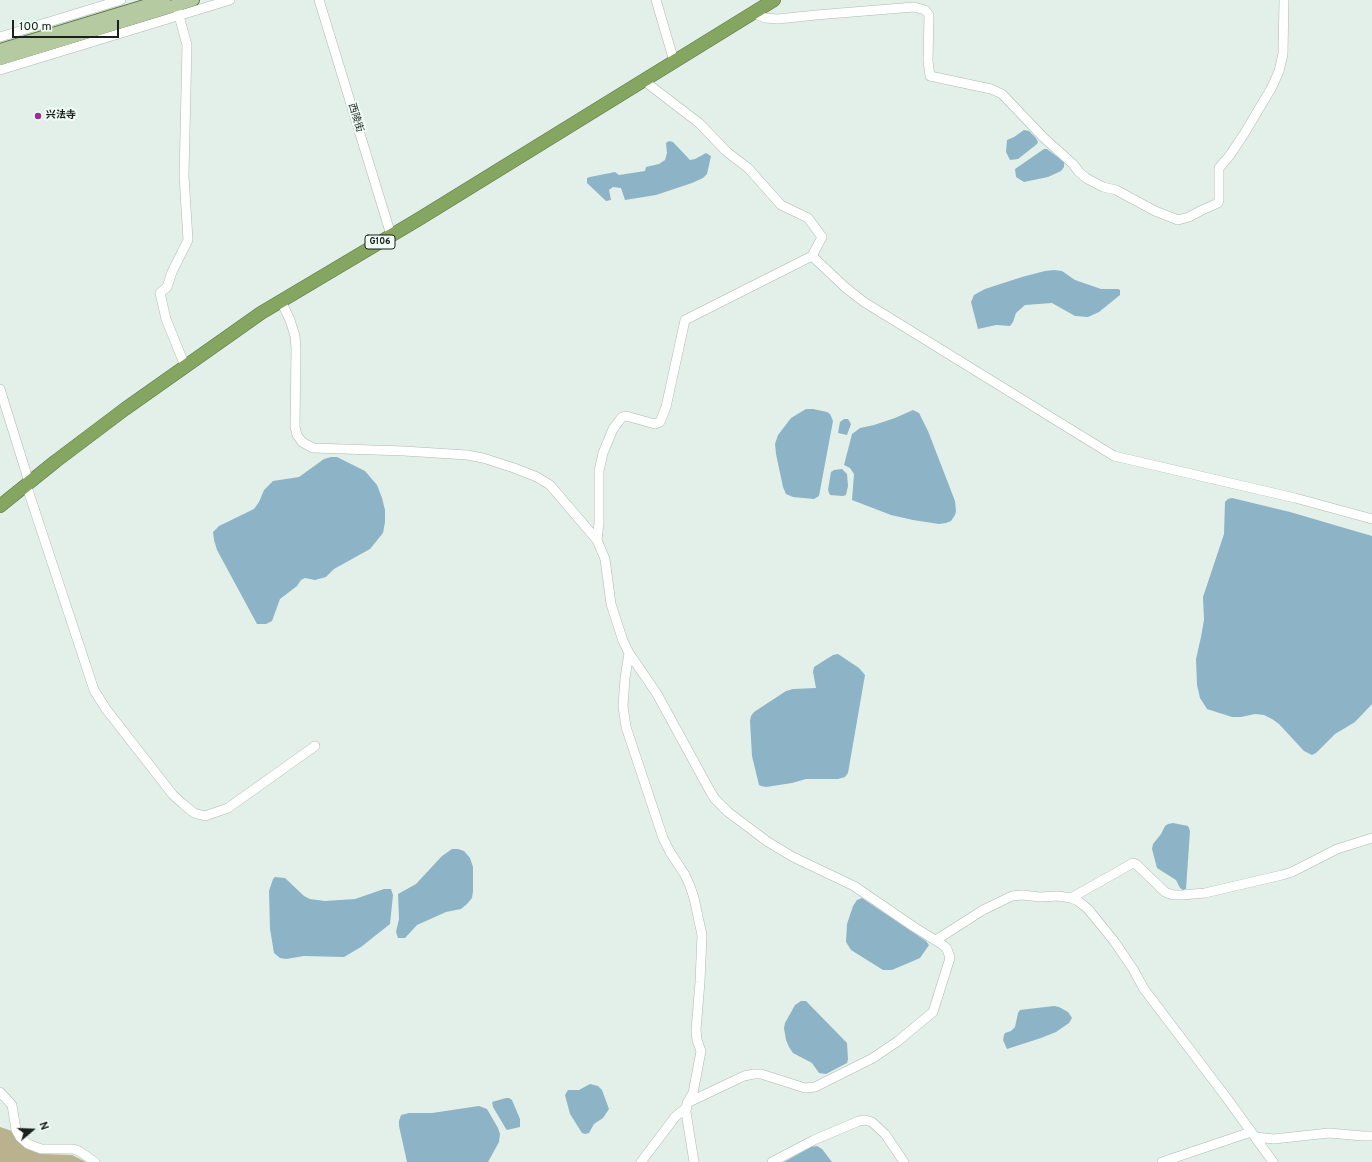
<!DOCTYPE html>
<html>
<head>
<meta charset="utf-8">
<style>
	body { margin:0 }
	#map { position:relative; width:1372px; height:1162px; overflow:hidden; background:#e2f0e9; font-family:Overpass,sans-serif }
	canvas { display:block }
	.north { position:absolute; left:12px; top:1110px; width:40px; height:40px; -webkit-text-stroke:3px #effdf6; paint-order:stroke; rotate:71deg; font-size:11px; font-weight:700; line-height:16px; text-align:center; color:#1b201d }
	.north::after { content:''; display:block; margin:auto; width:14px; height:18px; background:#1b201d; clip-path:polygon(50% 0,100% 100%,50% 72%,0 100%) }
	.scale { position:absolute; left:12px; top:20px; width:107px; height:18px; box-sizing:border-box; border:2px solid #1b201d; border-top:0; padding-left:5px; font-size:12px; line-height:14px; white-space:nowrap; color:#1b201d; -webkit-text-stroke:3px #effdf6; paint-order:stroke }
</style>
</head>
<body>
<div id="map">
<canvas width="1372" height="1162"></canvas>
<div class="north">N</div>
<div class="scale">100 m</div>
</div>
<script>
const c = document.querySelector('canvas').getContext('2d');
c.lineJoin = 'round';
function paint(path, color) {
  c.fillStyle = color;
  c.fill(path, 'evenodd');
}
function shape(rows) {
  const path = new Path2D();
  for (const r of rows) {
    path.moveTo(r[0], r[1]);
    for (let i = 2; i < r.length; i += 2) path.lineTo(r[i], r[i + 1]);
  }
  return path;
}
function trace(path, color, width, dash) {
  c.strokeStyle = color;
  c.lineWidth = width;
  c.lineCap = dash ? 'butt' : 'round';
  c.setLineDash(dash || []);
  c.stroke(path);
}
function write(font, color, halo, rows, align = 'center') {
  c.font = font + ' Overpass,"Noto Sans SC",sans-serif';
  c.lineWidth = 4;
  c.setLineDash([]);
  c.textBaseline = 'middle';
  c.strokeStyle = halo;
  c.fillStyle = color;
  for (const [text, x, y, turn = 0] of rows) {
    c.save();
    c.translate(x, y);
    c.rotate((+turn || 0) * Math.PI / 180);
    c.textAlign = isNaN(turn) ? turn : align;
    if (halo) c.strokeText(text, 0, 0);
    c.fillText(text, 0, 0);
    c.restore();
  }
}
paint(shape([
	[0,1127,12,1131,22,1145,32,1151,43,1154,72,1155,86,1162,0,1162]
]), '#bab28e');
paint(shape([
	[1024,130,1029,131,1036,138,1038,142,1037,144,1018,159,1010,160,1006,152,1007,140,1014,137],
	[669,141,673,142,690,160,695,159,706,153,711,156,707,174,703,178,692,183,656,195,625,200,621,188,613,187,609,190,611,200,606,201,587,183,587,178,590,177,615,172,619,175,645,171,646,167,659,164,665,160,667,153,666,143],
	[1044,149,1047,149,1064,162,1064,167,1061,171,1048,177,1024,182,1016,177,1015,169],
	[1054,270,1062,271,1075,280,1101,289,1118,289,1120,290,1120,295,1099,312,1088,317,1075,316,1052,303,1025,305,1016,313,1013,322,1010,326,996,325,978,329,971,302,974,295,985,289,1022,277,1045,271],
	[806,409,813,409,827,412,830,414,833,421,819,496,814,499,793,497,786,494,783,487,776,454,775,444,778,435,791,418],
	[913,410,919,413,928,431,955,501,956,511,955,515,951,521,946,523,939,524,913,520,891,515,852,500,854,474,850,468,844,465,852,434,860,428,874,425,895,418],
	[844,419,848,419,851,424,847,435,838,433,840,422],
	[331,457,337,457,365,471,377,485,382,498,385,510,385,522,383,533,370,549,334,569,326,577,315,580,305,578,301,580,297,586,280,599,272,621,266,624,257,624,217,550,214,540,213,532,219,526,254,509,259,502,264,490,273,481,299,477,324,459],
	[842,469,847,474,848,486,846,495,843,496,830,495,828,490,831,472,834,470],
	[1232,498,1290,512,1372,536,1372,704,1355,722,1335,734,1316,753,1312,755,1304,751,1279,724,1272,719,1264,715,1255,714,1241,717,1232,717,1207,709,1200,698,1197,685,1196,659,1201,637,1204,620,1203,597,1224,534,1225,502,1228,499],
	[838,654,859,668,865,675,848,773,845,777,838,779,806,779,792,783,766,787,761,786,759,785,752,756,750,721,751,716,754,712,786,691,793,689,816,688,813,672,814,667,833,655],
	[1173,823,1188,826,1190,831,1186,889,1183,890,1180,888,1176,880,1157,868,1152,849,1153,844,1161,834,1165,826,1168,824],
	[452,849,458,849,464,851,470,858,473,867,473,891,472,898,467,904,461,909,446,912,417,925,405,938,398,938,396,932,399,919,398,894,416,884,442,856],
	[275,877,285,878,304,896,310,899,325,901,355,899,384,889,391,889,393,895,390,924,361,947,344,957,304,956,286,959,280,958,274,953,270,929,269,891,273,879],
	[862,898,926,941,929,945,920,958,892,970,883,970,851,950,846,942,847,924,853,906,857,900],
	[801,1001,806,1001,847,1043,848,1059,847,1063,826,1074,819,1073,812,1063,793,1053,789,1047,786,1040,784,1028,785,1023,795,1005],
	[1054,1006,1059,1007,1068,1012,1072,1018,1069,1023,1056,1032,1041,1038,1007,1049,1006,1047,1003,1040,1004,1035,1005,1033,1011,1031,1015,1027,1018,1013,1020,1010],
	[590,1084,598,1086,602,1090,609,1109,603,1118,594,1124,589,1133,585,1134,582,1133,570,1114,565,1095,568,1090,579,1090],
	[506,1098,509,1098,512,1100,520,1119,520,1127,507,1130,506,1129,493,1107,492,1102],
	[479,1106,487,1109,498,1128,500,1134,499,1142,488,1162,407,1162,399,1126,399,1121,401,1115,409,1113,432,1113],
	[817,1146,822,1149,832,1162,784,1162,811,1147]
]), '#8db3c7');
const minor = shape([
	[319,0,391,235],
	[656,0,674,61],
	[176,5,187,45,184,176,188,240,172,272,167,287,160,293,166,319,185,366],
	[753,13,765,18,778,19,816,15,914,7,925,10,929,15,928,61,930,76,991,89,1002,94,1044,138,1073,164,1079,172,1086,178,1103,187,1116,190,1155,211,1178,220,1189,217,1200,211,1218,203,1219,200,1219,168,1230,155,1244,134,1272,87,1279,71,1283,54,1284,0],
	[0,37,121,0],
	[0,70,230,0],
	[812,256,846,288,864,302,1114,456,1295,498,1372,519],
	[281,301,290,320,295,336,296,349,295,427,297,435,302,442,313,448,404,451,467,455,483,458,514,468,537,477,550,485,597,540,605,559,611,604,623,641,629,653,657,694,710,791,715,799,728,812,768,842,793,857,854,886,914,927,943,945,947,949,950,958,933,1012,898,1041,873,1058,815,1087,805,1088,761,1074,754,1074,744,1076,687,1103],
	[0,389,29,482],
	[26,484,94,690,106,709,173,795,183,804,194,813,205,816,228,808,315,746],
	[597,540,599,523,599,471,603,453,613,429,622,417,626,416,655,424,660,422,666,407,685,320,812,256,822,237,808,218,781,205,748,168,727,152,699,123,643,80],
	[629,653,625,678,623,706,626,727,663,838,670,852,685,875,690,886,694,898,702,935,700,982,696,1030,697,1040,701,1051,693,1093,687,1103,686,1112,694,1162],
	[1071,898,1133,863,1136,864,1165,892,1173,895,1182,895,1205,893,1282,875,1292,872,1337,849,1372,838],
	[936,940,983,910,1012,896,1022,895,1040,897,1058,896,1071,898,1078,901,1088,909,1114,941,1133,969,1144,989,1226,1097,1273,1162],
	[0,1092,12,1105,16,1130,20,1137,28,1144,41,1149,73,1149,79,1151,95,1162],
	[1255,1137,1274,1139,1329,1133,1363,1136,1372,1136],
	[641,1162,675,1117,687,1107],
	[772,1162,814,1140,859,1121,865,1120,872,1122,885,1134,904,1162],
	[1162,1162,1251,1132]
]);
const major = shape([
	[0,50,164,0],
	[0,59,193,0]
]);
const highway = shape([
	[0,506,56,461,125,409,261,313,419,219,774,0]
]);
trace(minor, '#adbab3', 10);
trace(major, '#5f7749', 14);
trace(highway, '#5f7749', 14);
trace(minor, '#fff', 9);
trace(major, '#b5caa0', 12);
trace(highway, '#84a661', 13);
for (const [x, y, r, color] of [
	[38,116,4,"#9a2f8f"]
]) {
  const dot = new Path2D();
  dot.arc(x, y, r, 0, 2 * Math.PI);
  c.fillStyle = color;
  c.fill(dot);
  trace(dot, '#effdf6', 1.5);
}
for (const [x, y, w] of [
	[380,242,30]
]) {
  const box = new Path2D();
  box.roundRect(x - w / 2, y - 7, w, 14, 3);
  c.fillStyle = '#effdf6';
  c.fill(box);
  trace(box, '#1b201d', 1);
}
write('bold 9px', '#1b201d', null, [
	["G106",380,242]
]);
write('bold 10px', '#1b201d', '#effdf6', [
	["兴法寺",46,116]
], 'left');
write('10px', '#1b201d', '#effdf6', [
	["西陵街",355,118,73]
]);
</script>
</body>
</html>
